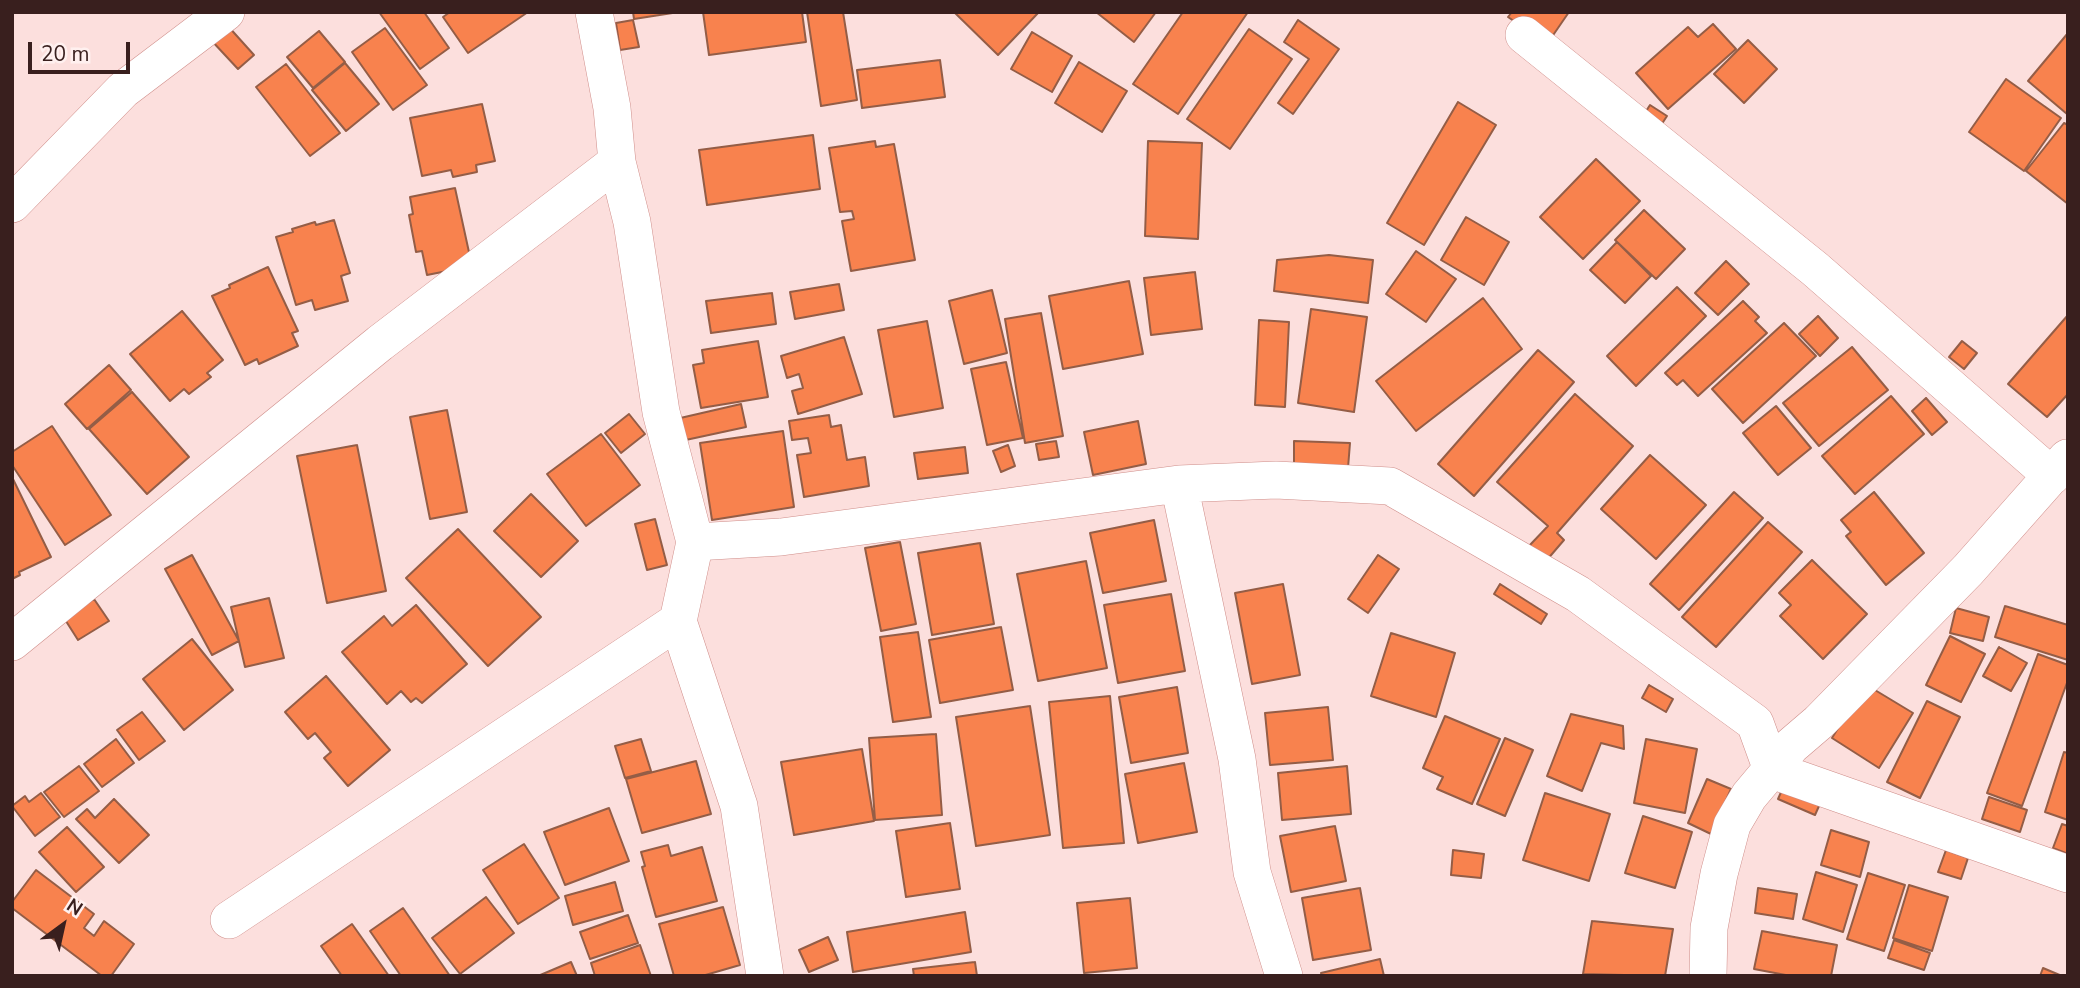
<!DOCTYPE html>
<html>
<head>
<meta charset="utf-8">
<style>
	body { margin:0 }
	#map { position:relative; width:2080px; height:988px; overflow:hidden; background:#fcdfdd; font-family:"Nunito Sans",sans-serif }
	canvas { display:block }
	.frame { position:absolute; inset:0; border:14px solid #391f1e; pointer-events:none }
	.north { position:absolute; left:28px; top:890px; width:70px; height:70px; -webkit-text-stroke:5px #fff0ef; paint-order:stroke; rotate:33deg; font-size:19px; font-weight:700; line-height:28px; text-align:center; color:#391f1e }
	.north::after { content:''; display:block; margin:auto; width:24px; height:32px; background:#391f1e; clip-path:polygon(50% 0,100% 100%,50% 72%,0 100%) }
	.scale { position:absolute; left:28px; top:42px; width:102px; height:32px; box-sizing:border-box; border:4px solid #391f1e; border-top:0; padding-left:9px; font-size:21px; line-height:24px; white-space:nowrap; color:#391f1e; -webkit-text-stroke:5px #fff0ef; paint-order:stroke }
</style>
</head>
<body>
<div id="map">
<canvas width="2080" height="988"></canvas>
<div class="frame"></div>
<div class="north">N</div>
<div class="scale">20 m</div>
</div>
<script>
const c = document.querySelector('canvas').getContext('2d');
c.lineJoin = 'round';
function paint(path, color) {
  c.fillStyle = color;
  c.fill(path, 'evenodd');
}
function shape(rows) {
  const path = new Path2D();
  for (const r of rows) {
    path.moveTo(r[0], r[1]);
    for (let i = 2; i < r.length; i += 2) path.lineTo(r[i], r[i + 1]);
  }
  return path;
}
function trace(path, color, width, dash) {
  c.strokeStyle = color;
  c.lineWidth = width;
  c.lineCap = dash ? 'butt' : 'round';
  c.setLineDash(dash || []);
  c.stroke(path);
}
const building = shape([
	[379,12,424,12,449,48,420,69,379,12],
	[450,12,528,12,468,53,443,17,450,12],
	[633,12,679,12,634,19,633,12],
	[703,12,802,12,806,42,709,55,703,12],
	[807,12,843,12,857,100,821,106,807,12],
	[954,12,1039,12,998,55,954,12],
	[1096,12,1156,12,1134,42,1096,12],
	[1183,12,1248,12,1178,114,1133,84,1183,12],
	[1512,12,1569,12,1547,44,1508,17,1512,12],
	[633,20,639,47,620,50,616,23,633,20],
	[1298,20,1339,49,1293,114,1278,103,1309,59,1284,42,1298,20],
	[1713,24,1736,49,1668,109,1636,73,1688,27,1698,37,1713,24],
	[227,25,254,55,238,69,211,40,227,25],
	[385,28,427,85,393,110,352,52,385,28],
	[1249,29,1292,59,1230,149,1187,119,1249,29],
	[319,31,345,62,313,88,287,57,319,31],
	[1032,32,1072,56,1052,92,1011,69,1032,32],
	[2068,33,2068,113,2067,114,2028,81,2068,33],
	[1748,40,1777,69,1744,103,1714,74,1748,40],
	[940,60,945,97,862,108,857,70,940,60],
	[1079,62,1127,91,1102,132,1055,103,1079,62],
	[345,63,379,104,346,131,312,90,345,63],
	[286,64,340,133,310,156,256,87,286,64],
	[2006,79,2061,118,2024,171,1969,132,2006,79],
	[1458,102,1496,125,1424,245,1387,223,1458,102],
	[482,104,495,161,476,165,477,172,453,177,451,170,422,176,410,118,482,104],
	[1650,105,1667,116,1656,133,1639,122,1650,105],
	[2064,123,2068,125,2068,204,2026,171,2064,123],
	[813,135,820,189,707,205,699,150,813,135],
	[875,141,876,147,894,144,915,260,851,271,842,221,854,219,852,211,840,212,829,148,875,141],
	[1148,141,1202,143,1198,239,1145,236,1148,141],
	[1596,159,1640,201,1583,259,1540,217,1596,159],
	[455,188,472,266,427,275,422,251,416,252,409,215,413,214,410,197,455,188],
	[1644,210,1685,249,1656,279,1615,240,1644,210],
	[1466,217,1509,242,1484,285,1441,260,1466,217],
	[334,220,350,273,341,276,348,301,315,310,312,300,296,305,276,237,293,232,292,229,315,222,316,225,334,220],
	[1617,242,1651,276,1625,303,1590,270,1617,242],
	[1416,251,1456,279,1426,322,1386,294,1416,251],
	[1329,255,1373,260,1368,303,1274,291,1277,260,1329,255],
	[1726,261,1749,284,1718,315,1695,293,1726,261],
	[268,267,298,331,292,333,298,346,259,364,257,359,245,365,212,296,230,288,229,285,268,267],
	[1195,272,1202,329,1151,335,1144,278,1195,272],
	[1129,281,1143,354,1063,369,1049,296,1129,281],
	[839,284,844,310,795,319,790,292,839,284],
	[1677,287,1706,316,1636,386,1607,356,1677,287],
	[992,290,1007,353,964,364,949,301,992,290],
	[772,293,776,324,711,333,706,301,772,293],
	[1483,298,1522,349,1416,431,1376,381,1483,298],
	[1743,301,1759,317,1755,321,1767,333,1698,396,1683,380,1677,385,1665,373,1743,301],
	[1311,309,1367,317,1354,412,1298,403,1311,309],
	[182,311,223,360,207,373,211,377,189,394,184,389,170,401,130,354,182,311],
	[1041,313,1063,436,1025,443,1005,319,1041,313],
	[2068,315,2068,394,2047,417,2008,384,2068,315],
	[1818,316,1838,338,1820,356,1799,334,1818,316],
	[1259,320,1289,322,1285,407,1255,405,1259,320],
	[927,321,943,408,894,417,878,330,927,321],
	[1784,323,1816,356,1743,423,1712,389,1784,323],
	[844,337,862,394,798,414,792,391,803,388,799,374,787,378,781,356,844,337],
	[758,341,768,397,701,408,693,365,704,363,702,350,758,341],
	[1962,341,1977,353,1964,369,1949,357,1962,341],
	[1852,347,1888,390,1819,446,1783,403,1852,347],
	[1538,350,1574,382,1474,496,1438,464,1538,350],
	[1006,362,1023,438,987,445,971,369,1006,362],
	[109,365,131,390,87,429,65,404,109,365],
	[132,392,189,457,147,494,89,429,132,392],
	[1575,394,1633,446,1557,533,1564,540,1546,561,1529,546,1548,526,1497,482,1575,394],
	[1891,396,1924,434,1855,494,1822,456,1891,396],
	[1926,398,1947,422,1932,435,1912,411,1926,398],
	[741,404,746,427,681,441,676,419,741,404],
	[1776,406,1811,448,1778,475,1743,433,1776,406],
	[447,410,467,512,430,519,410,417,447,410],
	[629,414,645,434,621,453,605,433,629,414],
	[829,415,831,427,841,425,847,460,865,457,869,486,804,497,797,455,811,453,808,438,792,440,789,421,829,415],
	[1138,421,1146,464,1093,475,1084,432,1138,421],
	[52,426,111,515,65,545,12,465,12,452,52,426],
	[783,431,794,507,712,520,700,443,783,431],
	[601,434,640,485,586,526,547,474,601,434],
	[1056,441,1059,457,1039,460,1036,444,1056,441],
	[1294,441,1350,443,1348,468,1294,465,1294,441],
	[357,445,386,591,327,603,297,456,357,445],
	[1008,445,1015,466,1001,472,993,451,1008,445],
	[965,447,968,473,918,479,914,453,965,447],
	[1650,455,1706,505,1656,559,1601,509,1650,455],
	[12,477,51,557,19,572,20,575,12,579,12,477],
	[1734,492,1763,518,1679,610,1650,584,1734,492],
	[1874,492,1924,553,1886,585,1846,536,1851,532,1841,520,1874,492],
	[531,494,578,541,541,577,494,531,531,494],
	[655,519,667,565,647,570,635,524,655,519],
	[1154,520,1166,581,1103,593,1090,533,1154,520],
	[1768,522,1802,552,1716,647,1682,617,1768,522],
	[458,529,541,617,488,666,406,578,458,529],
	[900,542,916,624,881,631,865,548,900,542],
	[980,543,994,624,932,635,918,553,980,543],
	[192,555,239,641,212,655,165,569,192,555],
	[1378,555,1399,569,1368,613,1348,599,1378,555],
	[1812,560,1867,614,1823,659,1780,616,1791,605,1779,593,1812,560],
	[1086,561,1107,668,1038,681,1017,574,1086,561],
	[1283,584,1300,675,1252,684,1235,593,1283,584],
	[1500,584,1547,614,1541,624,1494,594,1500,584],
	[1171,594,1185,671,1118,683,1104,605,1171,594],
	[269,598,284,658,245,667,231,607,269,598],
	[94,599,109,621,78,640,64,618,94,599],
	[416,605,467,664,422,703,416,698,411,702,401,691,387,704,342,652,384,616,392,626,416,605],
	[2005,606,2068,625,2068,660,1995,637,2005,606],
	[1956,608,1989,617,1983,641,1950,633,1956,608],
	[1001,627,1013,690,940,703,929,640,1001,627],
	[918,632,931,717,893,722,880,637,918,632],
	[1391,633,1455,653,1436,717,1371,696,1391,633],
	[1950,636,1985,654,1961,702,1926,685,1950,636],
	[192,639,233,690,184,730,143,679,192,639],
	[1999,647,2027,663,2011,691,1983,676,1999,647],
	[2038,654,2068,665,2068,680,2022,806,1987,793,2038,654],
	[326,676,390,750,348,786,324,758,331,752,315,733,308,739,285,712,326,676],
	[1865,684,1913,713,1879,768,1832,738,1865,684],
	[1649,685,1673,699,1666,712,1642,698,1649,685],
	[1177,687,1188,753,1131,763,1119,697,1177,687],
	[1110,696,1124,843,1063,848,1049,702,1110,696],
	[1927,701,1960,717,1920,798,1887,782,1927,701],
	[1030,706,1050,835,976,846,956,717,1030,706],
	[1328,707,1333,760,1270,765,1265,713,1328,707],
	[142,712,165,741,139,760,117,730,142,712],
	[1571,714,1623,726,1624,749,1601,743,1582,791,1547,776,1571,714],
	[1445,716,1500,739,1472,804,1437,789,1443,777,1423,768,1445,716],
	[936,734,942,815,875,820,869,738,936,734],
	[1505,738,1533,750,1505,816,1477,804,1505,738],
	[116,739,134,763,102,787,84,764,116,739],
	[641,739,651,771,625,778,615,746,641,739],
	[1646,739,1697,749,1685,813,1634,803,1646,739],
	[862,749,874,821,794,835,781,762,862,749],
	[2064,752,2068,753,2068,820,2045,812,2064,752],
	[696,761,711,814,642,833,626,779,696,761],
	[1184,763,1197,832,1138,843,1125,774,1184,763],
	[79,766,99,791,64,817,44,792,79,766],
	[1347,766,1351,814,1282,820,1278,773,1347,766],
	[1707,779,1731,789,1711,834,1688,823,1707,779],
	[1786,781,1823,797,1815,815,1778,799,1786,781],
	[41,793,60,817,35,836,12,806,25,796,29,802,41,793],
	[1545,793,1610,814,1589,881,1523,860,1545,793],
	[1989,797,2027,810,2020,832,1982,819,1989,797],
	[114,799,149,835,119,863,76,819,87,809,95,818,114,799],
	[609,808,629,861,565,885,544,832,609,808],
	[1643,816,1692,832,1675,888,1625,873,1643,816],
	[950,823,960,889,906,897,896,831,950,823],
	[2062,824,2068,826,2068,854,2053,848,2062,824],
	[1335,826,1346,881,1291,892,1280,836,1335,826],
	[67,827,104,867,76,892,39,852,67,827],
	[1831,830,1869,842,1860,877,1821,865,1831,830],
	[524,844,559,898,518,924,483,870,524,844],
	[668,845,671,856,702,847,717,901,656,917,642,867,645,866,641,852,668,845],
	[1453,850,1484,854,1481,878,1451,875,1453,850],
	[1946,850,1968,858,1961,879,1938,872,1946,850],
	[36,870,94,914,84,928,94,936,104,921,134,944,111,976,102,976,12,908,12,902,36,870],
	[1816,872,1857,885,1843,932,1803,919,1816,872],
	[1868,873,1905,885,1884,951,1847,939,1868,873],
	[615,882,623,911,573,925,565,896,615,882],
	[1909,885,1948,897,1932,951,1893,938,1909,885],
	[1360,888,1371,950,1313,960,1302,898,1360,888],
	[1758,888,1797,894,1793,919,1755,913,1758,888],
	[486,897,514,933,460,974,432,938,486,897],
	[1130,898,1137,968,1084,973,1077,903,1130,898],
	[723,907,740,965,702,976,674,976,659,924,723,907],
	[403,908,450,976,401,976,370,931,403,908],
	[965,912,971,952,853,972,847,932,965,912],
	[628,915,638,943,590,959,580,932,628,915],
	[1592,921,1673,929,1665,976,1583,974,1592,921],
	[352,924,389,976,342,976,321,946,352,924],
	[1762,931,1837,945,1831,976,1791,976,1754,969,1762,931],
	[828,937,838,960,809,972,799,950,828,937],
	[1894,940,1930,953,1924,970,1888,958,1894,940],
	[640,945,651,976,595,976,591,963,640,945],
	[1380,959,1384,976,1322,976,1321,973,1380,959],
	[571,962,577,976,538,976,571,962],
	[975,962,977,976,914,976,913,969,975,962],
	[2043,968,2062,976,2040,976,2043,968]
]);
paint(building, '#f8824e');
trace(building, '#945d46', 2);
const street = shape([
	[594,12,612,108,617,162,632,222,661,412,695,542,678,621,739,806,765,976],
	[1524,35,1815,269,2052,476],
	[12,204,123,90,226,12],
	[1179,484,1237,759,1252,872,1284,976],
	[695,542,781,537,1179,484,1276,480,1390,486,1578,594,1755,723,1772,770],
	[12,642,380,343,617,162],
	[1772,770,2068,874],
	[229,920,678,621],
	[1708,976,1709,928,1719,874,1732,825,1749,796,1791,746,1819,722,1968,570,2067,458]
]);
trace(street, '#cf8d89', 38);
trace(street, '#fff', 37);
</script>
</body>
</html>
